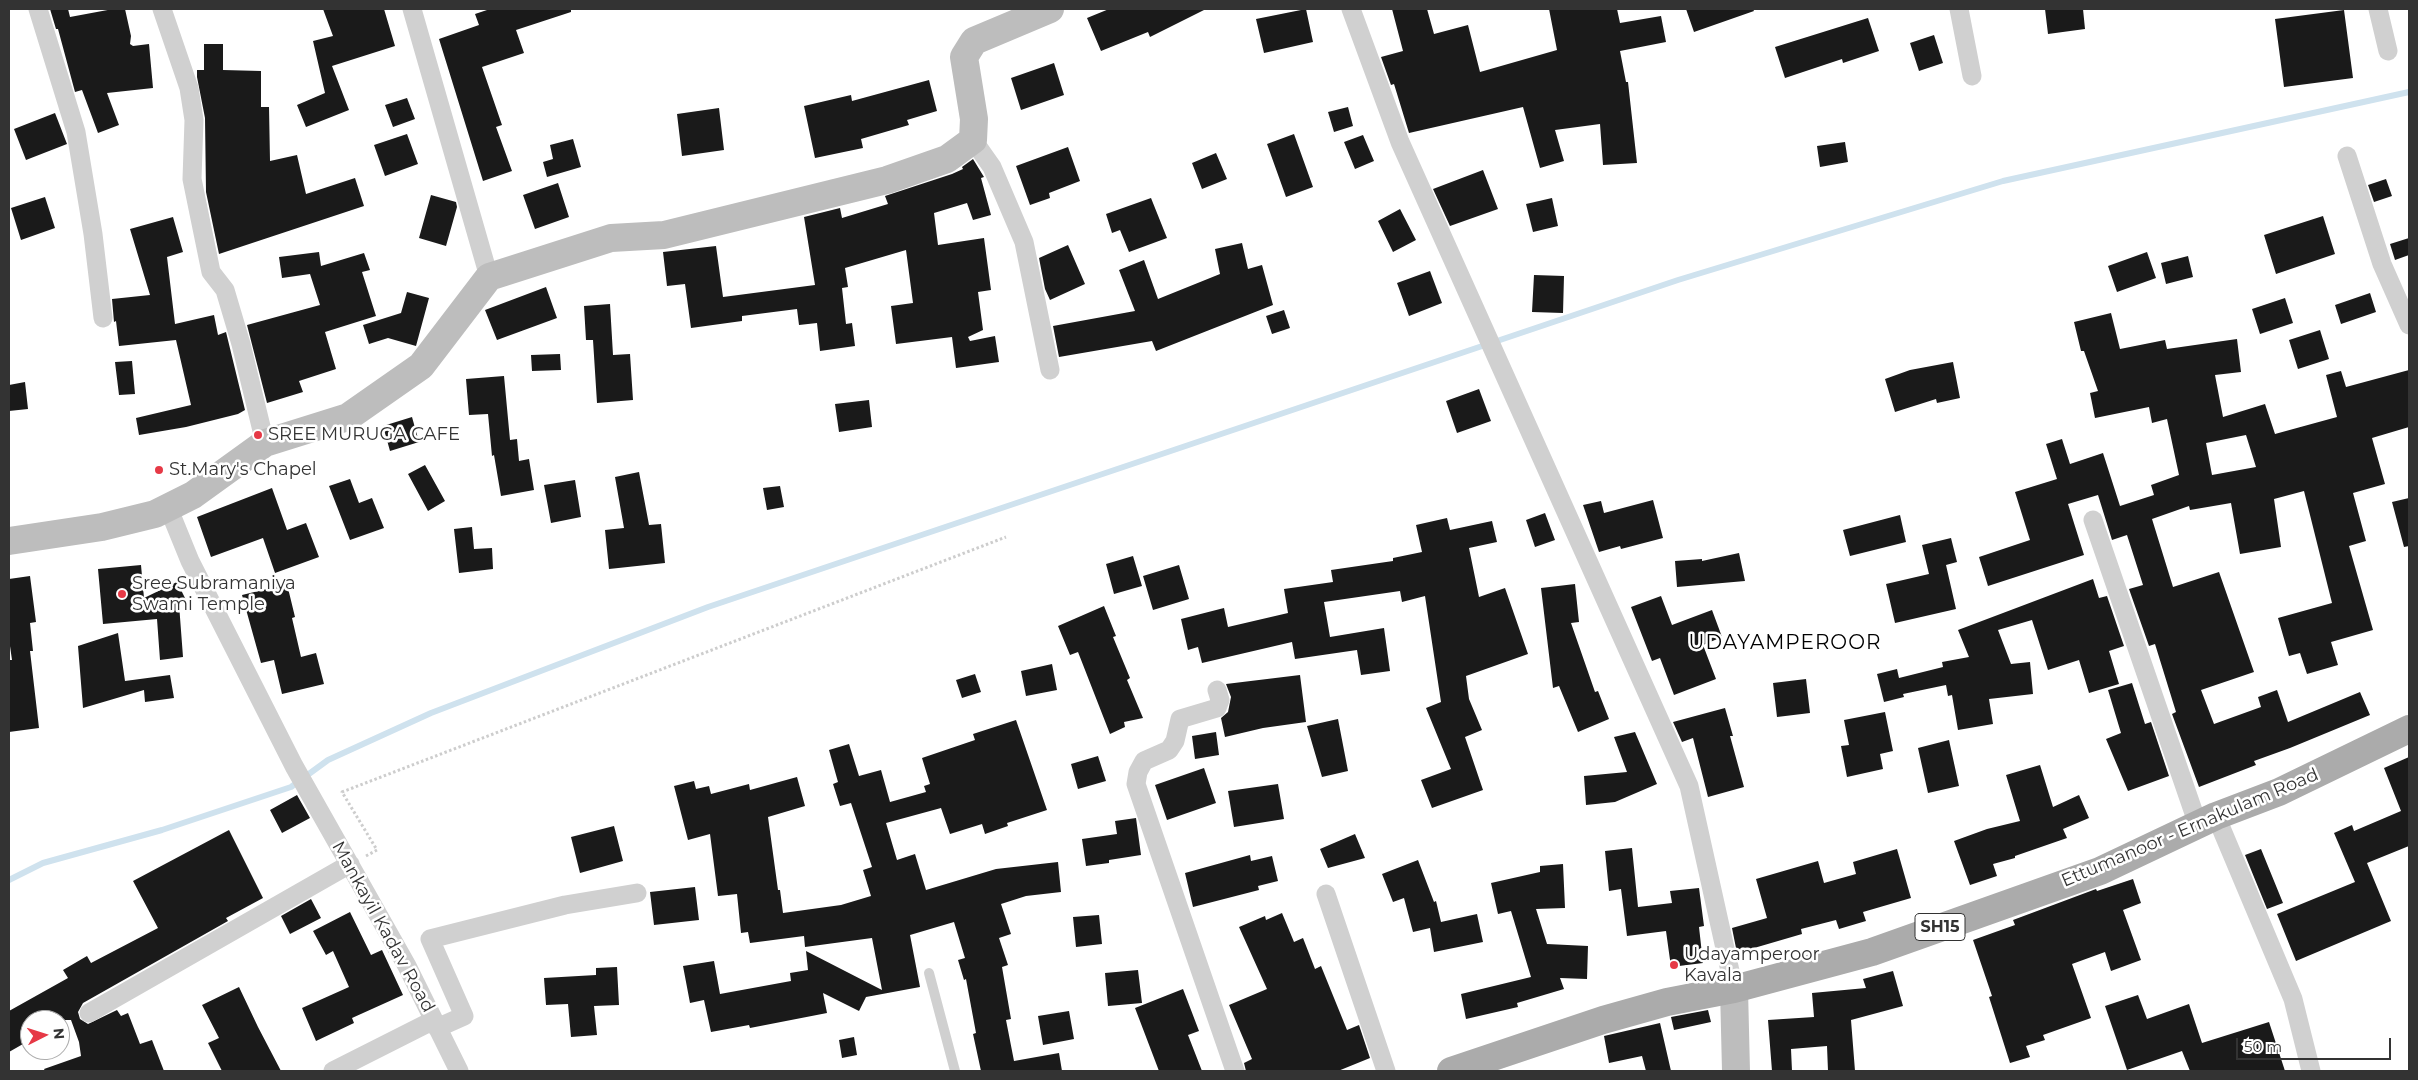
<!DOCTYPE html>
<html>
<head>
<meta charset="utf-8">
<style>
	body { margin:0 }
	#map { position:relative; width:2418px; height:1080px; overflow:hidden; background:#fff; font-family:Montserrat,sans-serif }
	canvas { display:block }
	.frame { position:absolute; inset:0; border:10px solid #333; pointer-events:none }
	.north { position:absolute; left:20px; top:1010px; width:50px; height:50px; box-sizing:border-box; background:#fff; border:1px solid #adadad; border-radius:50%; rotate:85deg; font-size:14px; font-weight:700; line-height:20px; text-align:center; color:#333 }
	.north::after { content:''; display:block; margin:auto; width:18px; height:22px; background:#e63946; clip-path:polygon(50% 0,100% 100%,50% 72%,0 100%) }
	.scale { position:absolute; left:2236px; top:1038px; width:155px; height:22px; box-sizing:border-box; border:2px solid #333; border-top:0; padding-left:6px; font-size:15px; line-height:18px; white-space:nowrap; color:#333; -webkit-text-stroke:4px #fff; paint-order:stroke }
</style>
</head>
<body>
<div id="map">
<canvas width="2418" height="1080"></canvas>
<div class="frame"></div>
<div class="north">N</div>
<div class="scale">50 m</div>
</div>
<script>
const c = document.querySelector('canvas').getContext('2d');
c.lineJoin = 'round';
function shape(rows) {
  const path = new Path2D();
  for (const r of rows) {
    path.moveTo(r[0], r[1]);
    for (let i = 2; i < r.length; i += 2) path.lineTo(r[i], r[i + 1]);
  }
  return path;
}
function trace(path, color, width, dash) {
  c.strokeStyle = color;
  c.lineWidth = width;
  c.lineCap = dash ? 'butt' : 'round';
  c.setLineDash(dash || []);
  c.stroke(path);
}
function paint(path, color) {
  c.fillStyle = color;
  c.fill(path, 'evenodd');
}
function write(font, color, halo, rows, align = 'center') {
  c.font = font + ' Montserrat,sans-serif';
  c.lineWidth = 5;
  c.setLineDash([]);
  c.textBaseline = 'middle';
  c.strokeStyle = halo;
  c.fillStyle = color;
  for (const [text, x, y, turn = 0] of rows) {
    c.save();
    c.translate(x, y);
    c.rotate((+turn || 0) * Math.PI / 180);
    c.textAlign = isNaN(turn) ? turn : align;
    if (halo) c.strokeText(text, 0, 0);
    c.fillText(text, 0, 0);
    c.restore();
  }
}
trace(shape([
	[9,880,43,863,162,830,291,787,328,760,431,713,708,607,1678,280,2003,181,2409,92]
]), '#cfe2ee', 6);
paint(shape([
	[50,9,68,9,70,17,113,9,125,9,131,36,130,44,133,46,149,44,153,88,107,93,119,125,98,133,82,90,75,92,58,29,56,29],
	[323,9,384,9,395,46,332,66,349,110,306,127,297,105,325,93,313,41,333,36],
	[490,9,571,9,571,12,516,30,524,53,482,67,502,125,496,127,512,171,483,181,439,39,479,25,475,14],
	[1109,9,1206,9,1150,37,1148,32,1101,51,1087,18],
	[1306,9,1313,42,1264,53,1256,19],
	[1392,9,1427,9,1434,34,1468,25,1480,72,1557,50,1549,9,1617,9,1620,23,1661,16,1666,42,1620,51,1626,82,1628,82,1637,163,1603,165,1600,124,1555,130,1564,161,1540,168,1523,107,1409,133,1394,84,1391,85,1381,57,1403,51],
	[1686,9,1753,9,1754,11,1694,32],
	[2045,9,2083,9,2085,29,2048,34],
	[2344,10,2353,78,2284,87,2275,19],
	[1868,18,1879,51,1843,63,1842,59,1785,78,1775,47],
	[1934,35,1943,63,1919,71,1910,43],
	[204,44,223,44,223,70,261,71,261,107,269,107,270,161,297,155,306,194,355,178,364,206,219,254,206,192,205,118,197,77,197,70,204,70],
	[1054,63,1064,95,1021,110,1011,78],
	[929,80,937,111,907,120,909,125,861,139,863,148,815,158,804,106,851,95,852,101],
	[407,98,415,119,393,127,385,105],
	[1348,107,1353,126,1334,132,1328,112],
	[719,108,724,150,682,156,677,114],
	[55,113,67,144,26,160,14,129],
	[407,134,418,164,385,176,374,145],
	[1294,134,1313,187,1286,197,1267,144],
	[1363,135,1374,161,1355,169,1344,142],
	[573,139,581,167,547,177,543,162,553,159,550,145],
	[1845,142,1848,162,1820,167,1817,146],
	[1068,147,1080,181,1049,193,1050,198,1030,205,1016,166],
	[1216,153,1227,179,1202,189,1192,163],
	[973,159,984,177,981,178,991,215,973,220,967,203,934,213,938,245,984,238,991,290,978,292,983,330,968,337,970,341,995,336,999,362,956,368,952,337,896,344,891,306,913,303,906,250,845,268,848,287,842,288,846,324,852,323,855,346,820,351,817,323,799,325,797,309,742,316,742,321,691,328,685,284,667,286,663,252,716,246,723,297,815,285,804,217,840,208,842,218,888,204,885,196,952,174,963,169,962,167],
	[1483,170,1498,209,1450,226,1433,189],
	[2386,179,2392,196,2374,202,2368,185],
	[558,183,569,217,535,229,523,195],
	[431,195,456,202,457,207,446,246,419,238],
	[45,197,55,228,21,240,11,208],
	[1151,198,1167,238,1129,252,1120,230,1112,233,1106,214],
	[1552,198,1558,226,1533,232,1526,204],
	[1400,209,1416,240,1393,252,1378,221],
	[2323,216,2335,254,2276,274,2264,235],
	[173,217,183,252,167,257,175,324,214,315,218,335,226,332,245,410,238,414,186,427,139,435,136,418,191,405,176,340,119,346,116,321,114,322,112,299,150,295,130,229],
	[2409,238,2409,255,2395,260,2390,244],
	[1242,243,1248,269,1262,265,1273,305,1156,351,1152,341,1059,357,1053,326,1135,311,1119,270,1144,260,1158,299,1220,274,1215,249],
	[1068,245,1085,284,1050,300,1045,289,1039,258],
	[319,252,321,266,364,253,370,270,362,272,376,316,325,332,336,369,299,381,303,392,267,403,247,325,320,305,310,274,282,278,279,257],
	[2147,252,2156,278,2117,292,2108,266],
	[2188,256,2193,277,2166,284,2161,263],
	[1430,271,1442,303,1409,316,1397,283],
	[1534,275,1564,276,1563,313,1532,312],
	[546,287,557,318,497,340,485,310],
	[407,292,429,298,416,346,388,338,369,344,363,325,401,313],
	[2370,293,2376,312,2341,324,2335,305],
	[2285,298,2293,323,2260,334,2252,309],
	[610,304,613,355,630,354,633,400,597,403,593,340,586,340,584,306],
	[1284,310,1290,328,1272,334,1266,316],
	[2111,313,2120,349,2165,340,2167,349,2237,339,2241,372,2215,375,2223,417,2265,404,2275,434,2337,417,2326,375,2341,371,2346,387,2409,370,2409,427,2372,438,2385,484,2353,493,2366,541,2349,546,2373,630,2331,642,2338,665,2307,674,2300,653,2289,656,2278,618,2332,603,2304,491,2274,499,2281,547,2240,554,2231,503,2190,510,2189,506,2152,519,2173,587,2219,572,2254,672,2201,690,2214,724,2261,707,2258,697,2277,690,2288,722,2360,692,2370,715,2290,748,2254,761,2256,765,2199,787,2172,714,2176,712,2155,644,2149,646,2129,589,2143,585,2127,535,2112,540,2098,495,2068,504,2084,555,1988,586,1979,557,2030,540,2015,492,2057,479,2046,444,2062,439,2070,464,2103,453,2120,506,2154,495,2151,485,2179,475,2167,419,2152,423,2149,407,2095,418,2090,393,2098,391,2084,351,2081,351,2074,322],
	[2246,435,2256,467,2212,475,2206,443],
	[2320,330,2329,359,2298,369,2289,340],
	[560,354,561,370,532,371,531,355],
	[132,361,135,394,119,395,115,362],
	[1953,362,1960,398,1937,403,1936,399,1895,412,1885,379,1910,370],
	[504,376,510,440,517,439,519,461,529,459,534,490,501,496,494,455,492,456,488,414,469,415,466,379],
	[25,382,28,409,9,411,9,385],
	[1479,389,1491,421,1457,433,1446,401],
	[869,400,872,427,839,432,835,404],
	[412,417,419,442,390,451,383,426],
	[425,465,445,501,428,511,408,474],
	[639,472,649,525,661,524,665,563,609,569,605,530,624,528,615,477],
	[350,479,359,503,372,498,384,528,350,540,329,486],
	[575,480,581,517,551,523,544,485],
	[780,486,784,507,767,510,763,488],
	[272,488,287,530,306,523,319,557,275,573,263,538,211,557,197,517],
	[2409,498,2409,546,2404,547,2392,502],
	[1653,500,1663,538,1621,549,1620,546,1599,552,1583,505,1601,501,1604,513],
	[1545,513,1555,540,1535,547,1526,520],
	[1900,515,1906,542,1850,556,1843,530],
	[1447,518,1450,530,1492,521,1497,542,1469,548,1479,597,1505,588,1528,654,1466,676,1469,699,1482,730,1465,737,1483,790,1432,808,1421,780,1451,769,1426,708,1441,702,1425,596,1402,602,1400,591,1324,602,1330,637,1384,628,1390,671,1361,675,1357,650,1295,659,1292,642,1202,663,1198,647,1188,650,1181,619,1224,608,1228,627,1288,613,1284,589,1333,582,1331,570,1393,561,1393,558,1422,552,1416,525],
	[472,527,474,549,492,548,493,569,459,573,454,529],
	[1951,538,1957,562,1946,565,1956,609,1895,623,1886,584,1929,574,1922,545],
	[1739,553,1745,581,1677,587,1675,561,1702,559,1702,561],
	[1133,556,1142,586,1114,594,1106,564],
	[141,565,144,598,177,582,186,600,179,604,183,657,160,660,157,619,103,624,98,569],
	[1179,565,1189,599,1153,610,1143,576],
	[30,576,36,622,30,623,33,651,30,651,39,728,9,732,9,660,12,660,9,639,9,579],
	[2093,579,2099,598,2107,596,2124,646,2109,651,2119,684,2089,693,2079,660,2048,670,2032,620,1998,630,2011,664,2030,662,2033,694,1989,699,1993,724,1958,730,1952,695,1948,696,1946,685,1903,694,1904,697,1884,702,1877,674,1897,669,1899,678,1943,667,1942,662,1969,657,1958,630],
	[287,584,295,617,292,618,301,657,316,653,324,684,282,694,274,660,261,663,242,595],
	[1575,584,1579,622,1571,623,1595,692,1598,691,1609,719,1578,732,1559,686,1553,688,1541,588],
	[1661,596,1672,625,1712,610,1722,637,1703,645,1716,679,1674,695,1660,658,1652,661,1631,607],
	[1104,606,1116,636,1113,637,1130,678,1127,680,1143,718,1124,722,1125,727,1110,734,1078,652,1070,655,1058,626],
	[118,633,125,681,170,675,174,698,145,702,144,690,83,708,78,646],
	[1052,664,1057,690,1026,696,1021,671],
	[975,674,981,692,962,698,956,680],
	[1300,675,1306,722,1263,728,1225,737,1221,718,1228,712,1231,697,1226,684],
	[1806,679,1810,713,1777,717,1773,683],
	[2132,683,2145,724,2151,722,2169,776,2128,791,2106,739,2121,733,2108,690],
	[1725,708,1733,736,1730,736,1744,787,1708,797,1693,738,1682,742,1673,722],
	[1885,712,1893,751,1880,754,1883,769,1847,777,1841,746,1849,745,1844,720],
	[1338,719,1348,771,1322,777,1307,726],
	[1016,720,1047,810,1007,823,1008,826,985,834,982,824,950,834,941,808,886,823,897,860,915,854,926,890,996,869,1058,862,1061,892,1026,896,1001,904,1011,934,999,938,1008,965,1002,967,1011,1019,1006,1020,1014,1061,1059,1053,1062,1071,981,1071,973,1034,976,1033,966,979,964,980,958,960,965,958,954,922,910,935,920,987,866,997,859,1011,823,993,827,1013,750,1028,749,1025,711,1032,704,1000,690,1003,683,966,714,961,720,994,791,981,790,973,808,970,806,951,882,990,872,938,805,947,804,936,750,943,748,932,741,933,737,894,718,896,710,834,688,840,674,786,694,781,696,789,709,786,711,794,749,784,750,790,797,777,805,806,768,817,778,890,780,890,783,913,841,905,871,896,863,870,872,867,851,803,840,806,833,784,838,782,829,750,849,744,859,776,881,770,890,802,926,792,924,786,930,784,922,758,975,740,973,734],
	[1216,732,1219,755,1195,759,1192,736],
	[1635,732,1657,784,1615,802,1586,805,1584,776,1627,772,1614,737],
	[1949,740,1959,786,1928,793,1918,748],
	[1098,756,1106,781,1078,789,1071,764],
	[2409,757,2409,846,2367,863,2391,921,2296,961,2277,914,2355,882,2334,833,2352,825,2354,831,2401,811,2384,768],
	[2040,765,2053,807,2079,795,2089,818,2063,829,2067,838,2015,856,2015,858,1993,864,1997,876,1970,885,1954,841,1987,829,2020,821,2006,775],
	[1204,768,1216,803,1167,820,1155,785],
	[1278,784,1284,819,1234,827,1228,791],
	[297,795,310,818,282,833,270,810],
	[1136,818,1141,855,1109,860,1109,863,1086,866,1082,839,1117,834,1115,821],
	[614,826,623,861,580,873,571,837],
	[229,830,263,898,226,918,228,921,83,1003,78,1012,80,1019,88,1024,117,1010,121,1016,128,1013,140,1044,152,1040,164,1071,45,1071,44,1069,81,1056,79,1042,71,1020,30,1020,30,1040,9,1052,9,1011,68,978,63,970,87,956,91,963,158,928,133,881],
	[1355,834,1365,858,1328,868,1320,849],
	[1632,848,1638,907,1672,903,1670,891,1699,888,1704,926,1699,927,1703,963,1671,967,1666,931,1627,936,1621,889,1609,891,1605,851],
	[1897,849,1911,898,1863,912,1866,921,1839,929,1836,920,1801,929,1802,934,1737,953,1732,928,1767,918,1756,879,1818,861,1824,883,1856,874,1853,862],
	[2261,849,2283,903,2267,909,2245,855],
	[1250,855,1251,861,1272,856,1278,881,1258,886,1259,890,1193,907,1185,873],
	[1418,860,1434,902,1436,901,1441,922,1477,914,1483,942,1434,952,1430,928,1413,932,1404,898,1393,902,1382,874],
	[1563,864,1565,908,1536,909,1547,944,1588,946,1587,979,1560,978,1564,989,1517,1003,1518,1007,1466,1019,1461,994,1531,977,1511,911,1498,914,1491,883,1540,872,1540,866],
	[2133,879,2141,903,2123,910,2141,960,2111,971,2105,952,2072,964,2091,1018,2043,1035,2045,1040,2026,1046,2030,1057,2010,1063,1989,997,1992,996,1973,940,2015,925,2013,920,2096,889,2097,891],
	[695,887,699,920,654,925,650,892],
	[311,899,321,918,290,934,281,916],
	[350,912,371,955,382,950,403,995,352,1018,354,1023,316,1041,302,1008,349,987,333,951,326,955,313,931],
	[1282,913,1294,942,1303,938,1315,969,1321,966,1347,1030,1359,1025,1370,1058,1338,1071,1246,1071,1244,1063,1252,1059,1229,1005,1267,989,1239,927,1265,916,1266,920],
	[1099,915,1102,944,1076,947,1073,917],
	[617,967,619,1005,594,1006,597,1035,571,1037,568,1004,546,1005,544,978,596,975,596,968],
	[1138,970,1142,1003,1108,1006,1105,973],
	[1893,971,1903,1006,1851,1020,1855,1071,1828,1071,1827,1046,1791,1049,1792,1071,1772,1071,1768,1020,1814,1017,1812,993,1866,988,1863,979],
	[239,987,258,1027,281,1071,222,1071,208,1043,219,1038,202,1005],
	[1183,989,1199,1031,1188,1035,1202,1071,1159,1071,1135,1008],
	[2138,995,2147,1019,2189,1004,2202,1043,2269,1022,2285,1071,2190,1071,2182,1051,2127,1070,2105,1006],
	[1708,1010,1711,1022,1674,1030,1671,1017],
	[1069,1011,1074,1039,1043,1045,1038,1016],
	[1660,1023,1671,1071,1646,1071,1642,1056,1609,1063,1604,1036],
	[854,1037,857,1055,842,1058,839,1040]
]), '#1a1a1a');
trace(shape([
	[366,856,377,850,342,792,1006,537]
]), '#cdcdcd', 3, [2.5, 2.5]);
trace(shape([
	[929,973,955,1071]
]), '#d0d0d0', 10);
trace(shape([
	[38,9,76,132,93,234,103,318],
	[162,9,189,88,194,120,192,179,211,272,225,290,241,344,265,443],
	[412,9,489,277],
	[1351,9,1400,142,1689,786,1734,989],
	[1959,9,1972,76],
	[2378,9,2388,51],
	[973,140,992,167,1024,242,1050,370],
	[2347,156,2382,264,2409,325],
	[168,507,190,561,294,766,407,966,459,1071],
	[2093,520,2198,825],
	[1217,690,1220,700,1217,708,1180,719,1175,741,1169,750,1144,761,1138,772,1136,784,1235,1071],
	[2216,816,2293,999,2311,1071],
	[1326,894,1386,1071],
	[89,1013,350,864],
	[437,1028,464,1016,430,939,565,905,637,893],
	[333,1071,434,1020]
]), '#d0d0d0', 19);
trace(shape([
	[9,541,102,527,155,514,193,495,265,443,348,417,421,366,489,277,611,238,664,235,887,180,947,159,973,140,974,119,964,57,974,41,1050,9],
	[1734,989,1736,1071]
]), '#bdbdbd', 28);
trace(shape([
	[1451,1071,1603,1020,1667,1002,1734,989,1872,952,2100,871,2216,816,2279,792,2409,729]
]), '#ababab', 28);
for (const [x, y, r, color] of [
	[258,435,5,"#e63946"],
	[159,470,5,"#e63946"],
	[122,594,5,"#e63946"],
	[1674,965,5,"#e63946"]
]) {
  const dot = new Path2D();
  dot.arc(x, y, r, 0, 2 * Math.PI);
  c.fillStyle = color;
  c.fill(dot);
  trace(dot, '#fff', 2);
}
for (const [x, y, w] of [
	[1940,927,50]
]) {
  const box = new Path2D();
  box.roundRect(x - w / 2, y - 13.5, w, 27, 4);
  c.fillStyle = '#fff';
  c.fill(box);
  trace(box, '#333', 1);
}
write('bold 16px', '#333', null, [
	["SH15",1940,927]
]);
write('18px', '#333', '#fff', [
	["SREE MURUGA CAFE",268,435],
	["St.Mary's Chapel",169,470],
	["Sree Subramaniya",132,584],
	["Swami Temple",132,605],
	["Udayamperoor",1684,955],
	["Kavala",1684,976]
], 'left');
write('18px', '#333', '#fff', [
	["Ettumanoor - Ernakulam Road",2190,828,-23],
	["Mankayil Kadav Road",383,927,61]
]);
c.letterSpacing = '1px';
write('20px', '#000', '#fff', [
	["UDAYAMPEROOR",1785,643]
]);
c.letterSpacing = '0px';
</script>
</body>
</html>
